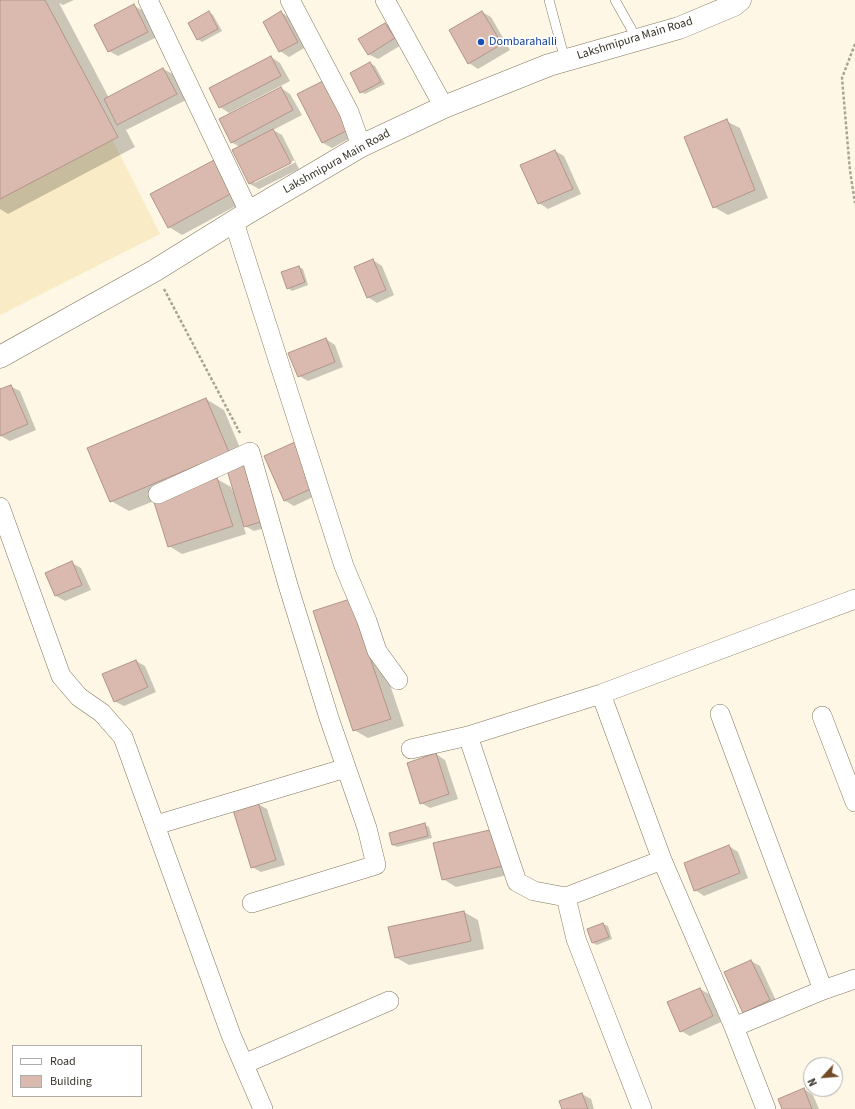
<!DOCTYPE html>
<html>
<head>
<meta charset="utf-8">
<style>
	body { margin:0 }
	#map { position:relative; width:855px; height:1109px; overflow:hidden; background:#fef7e6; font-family:"Source Sans 3",sans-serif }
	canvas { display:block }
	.legend { position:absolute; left:12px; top:1045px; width:130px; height:52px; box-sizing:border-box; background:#fff; border:1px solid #afada9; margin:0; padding:5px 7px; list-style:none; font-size:12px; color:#373328 }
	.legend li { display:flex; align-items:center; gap:8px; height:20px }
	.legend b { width:20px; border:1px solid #afada9 }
	.north { position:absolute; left:803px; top:1057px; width:40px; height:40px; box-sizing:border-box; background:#fff; border:1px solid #afada9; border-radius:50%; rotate:244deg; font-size:11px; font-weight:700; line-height:16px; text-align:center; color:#373328 }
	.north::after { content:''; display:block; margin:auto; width:14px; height:18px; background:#724c28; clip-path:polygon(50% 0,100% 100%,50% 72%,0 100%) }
</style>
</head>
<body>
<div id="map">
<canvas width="855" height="1109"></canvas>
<ul class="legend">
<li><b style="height:5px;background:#fff"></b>Road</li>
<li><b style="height:11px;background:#dabaaf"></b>Building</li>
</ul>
<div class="north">N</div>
</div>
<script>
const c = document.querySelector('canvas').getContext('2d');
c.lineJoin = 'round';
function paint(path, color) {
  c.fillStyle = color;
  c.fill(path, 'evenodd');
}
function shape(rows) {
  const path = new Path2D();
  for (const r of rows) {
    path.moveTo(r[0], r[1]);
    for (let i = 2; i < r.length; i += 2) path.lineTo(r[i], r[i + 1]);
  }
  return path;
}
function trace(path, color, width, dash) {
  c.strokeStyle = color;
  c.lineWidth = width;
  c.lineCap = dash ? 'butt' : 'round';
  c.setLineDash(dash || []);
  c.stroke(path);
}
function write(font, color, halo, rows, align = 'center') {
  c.font = font + ' "Source Sans 3",sans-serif';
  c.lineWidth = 3.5;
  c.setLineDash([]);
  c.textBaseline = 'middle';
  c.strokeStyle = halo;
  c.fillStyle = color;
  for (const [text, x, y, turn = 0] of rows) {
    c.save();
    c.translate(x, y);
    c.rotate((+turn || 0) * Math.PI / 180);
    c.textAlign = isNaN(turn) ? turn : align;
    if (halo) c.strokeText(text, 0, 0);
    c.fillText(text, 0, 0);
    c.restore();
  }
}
paint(shape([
	[0,0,42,0,160,234,0,315]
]), '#faebc7');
paint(shape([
	[0,0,74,0,63,5,59,3,109,98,163,69,173,74,186,100,126,130,135,147,8,214,0,209],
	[134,6,144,11,157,37,118,56,109,51],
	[209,12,213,15,222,31,202,42,198,39],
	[281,12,290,18,306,47,289,57,280,51],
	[482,12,491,17,510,50,478,69,469,63],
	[386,24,395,30,403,44,378,59,368,54],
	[271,57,280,63,290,81,229,113,220,107],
	[370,63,375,66,385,84,365,94,361,92],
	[281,88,290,94,302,115,273,130,282,135,299,169,259,189,250,184,233,151,240,147,231,142],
	[295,160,296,162,254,183,254,181],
	[299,95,356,135,332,148,323,143],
	[726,121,740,128,768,198,728,215,714,207],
	[555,151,564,156,581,194,548,209,539,203],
	[216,160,247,200,182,235,169,227],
	[373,260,382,266,394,295,377,303,368,297],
	[299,267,303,269,308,285,292,291,288,288],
	[326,339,335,345,343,367,308,381,299,376],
	[10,386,20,391,36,430,10,441,1,436,0,434,0,391],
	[206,399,224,410,246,462,186,487,217,479,231,487,233,492,234,492,272,526,254,531,243,525,246,534,182,554,169,546,154,501,129,511,111,501],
	[265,456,323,492,294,506,284,500],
	[72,563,81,568,91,590,65,601,56,596,46,573],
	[364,608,404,726,368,738,354,730],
	[136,661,145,666,156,692,124,706,114,701],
	[436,754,445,760,458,799,430,808,421,803],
	[258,804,267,809,285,865,261,872,252,867],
	[425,825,429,827,432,838,397,847,393,845],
	[494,830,516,873,456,887,443,879],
	[729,846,738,852,748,878,704,896,695,890],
	[464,912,478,920,484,949,409,965,395,957,389,928],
	[603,924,608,926,612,939,597,945,593,943],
	[751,961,760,966,778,1005,753,1017,743,1012],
	[700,989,709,994,721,1022,690,1036,681,1031],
	[804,1089,813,1095,819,1109,783,1109],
	[582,1094,591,1099,594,1109,563,1109]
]), '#0003');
const building = shape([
	[0,0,45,0,118,137,0,199,0,0],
	[134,4,148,32,108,52,94,25,134,4],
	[209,11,218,29,197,40,188,23,209,11],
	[281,11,298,42,279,52,263,22,281,11],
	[482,11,502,44,468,64,449,30,482,11],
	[385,23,395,38,368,55,358,39,385,23],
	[271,56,281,76,219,108,209,88,271,56],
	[370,62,381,82,360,93,350,73,370,62],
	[163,68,177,94,117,125,104,99,163,68],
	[323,81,348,130,322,143,297,94,323,81],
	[281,87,293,110,231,143,219,119,281,87],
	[727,119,755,190,713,208,684,137,727,119],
	[273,129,291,163,249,184,232,150,273,129],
	[555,150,573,189,538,204,520,165,555,150],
	[216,159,234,192,168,228,150,194,216,159],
	[373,259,386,290,367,298,354,267,373,259],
	[299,266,305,282,287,289,281,272,299,266],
	[326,338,335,362,298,377,288,353,326,338],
	[11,385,28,424,0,436,0,389,11,385],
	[206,398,229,452,110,502,87,448,206,398],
	[295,442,315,487,284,501,264,456,295,442],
	[247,465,264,521,244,527,227,470,247,465],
	[217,478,233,526,168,547,153,499,217,478],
	[72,561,82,585,55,596,45,573,72,561],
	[350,599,391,719,353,731,313,611,350,599],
	[136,660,148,687,114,702,102,674,136,660],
	[436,753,449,794,420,804,407,763,436,753],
	[258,802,276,860,251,868,233,810,258,802],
	[425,823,428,836,392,845,389,833,425,823],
	[494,829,503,866,442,880,433,843,494,829],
	[729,845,740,873,694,891,684,863,729,845],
	[464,911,471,941,395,958,388,927,464,911],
	[603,923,609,937,592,943,587,929,603,923],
	[751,960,770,1000,743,1013,724,972,751,960],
	[700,988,713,1016,680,1032,667,1002,700,988],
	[804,1088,812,1109,782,1109,778,1099,804,1088],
	[582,1093,588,1109,562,1109,559,1101,582,1093]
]);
paint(building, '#dabaaf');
trace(building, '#b29489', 1);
const service = shape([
	[549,0,565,60],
	[615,0,637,39]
]);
const minor = shape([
	[148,0,249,212],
	[290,0,349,112,361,146],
	[385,0,444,107],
	[234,222,344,566,367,621,377,651,398,680],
	[158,494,250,452,288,585,329,718,367,828,376,865,252,903],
	[0,507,61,676,79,697,102,713,123,737,231,1035,263,1109],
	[601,694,662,860,734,1027,766,1109],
	[720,714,823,990],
	[822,716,855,802],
	[468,736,517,882,534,891,566,897,662,860],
	[411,749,468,736,601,694,855,599],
	[156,825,346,768],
	[566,897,576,939,642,1109],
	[734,1027,823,990,855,979],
	[244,1064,389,1001]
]);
const secondary = shape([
	[0,357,154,271,249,212,361,146,444,107,549,65,679,28,734,5,740,0]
]);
trace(service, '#82775e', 10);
trace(minor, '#82775e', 20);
trace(secondary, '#82775e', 23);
trace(shape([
	[855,44,842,78,850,171,855,203],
	[164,289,240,433]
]), '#a9a395', 2.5, [3, 2]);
trace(service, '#fff', 9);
trace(minor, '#fff', 19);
trace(secondary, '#fff', 22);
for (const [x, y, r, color] of [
	[481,42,4,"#1a4fb4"]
]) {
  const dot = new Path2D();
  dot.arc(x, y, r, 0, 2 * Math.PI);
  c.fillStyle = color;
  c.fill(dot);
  trace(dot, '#fff', 1.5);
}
write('12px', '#373328', '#fff', [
	["Lakshmipura Main Road",635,39,-17],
	["Lakshmipura Main Road",337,162,-29]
]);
write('12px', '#164399', '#fff', [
	["Dombarahalli",489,42]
], 'left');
</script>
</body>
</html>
